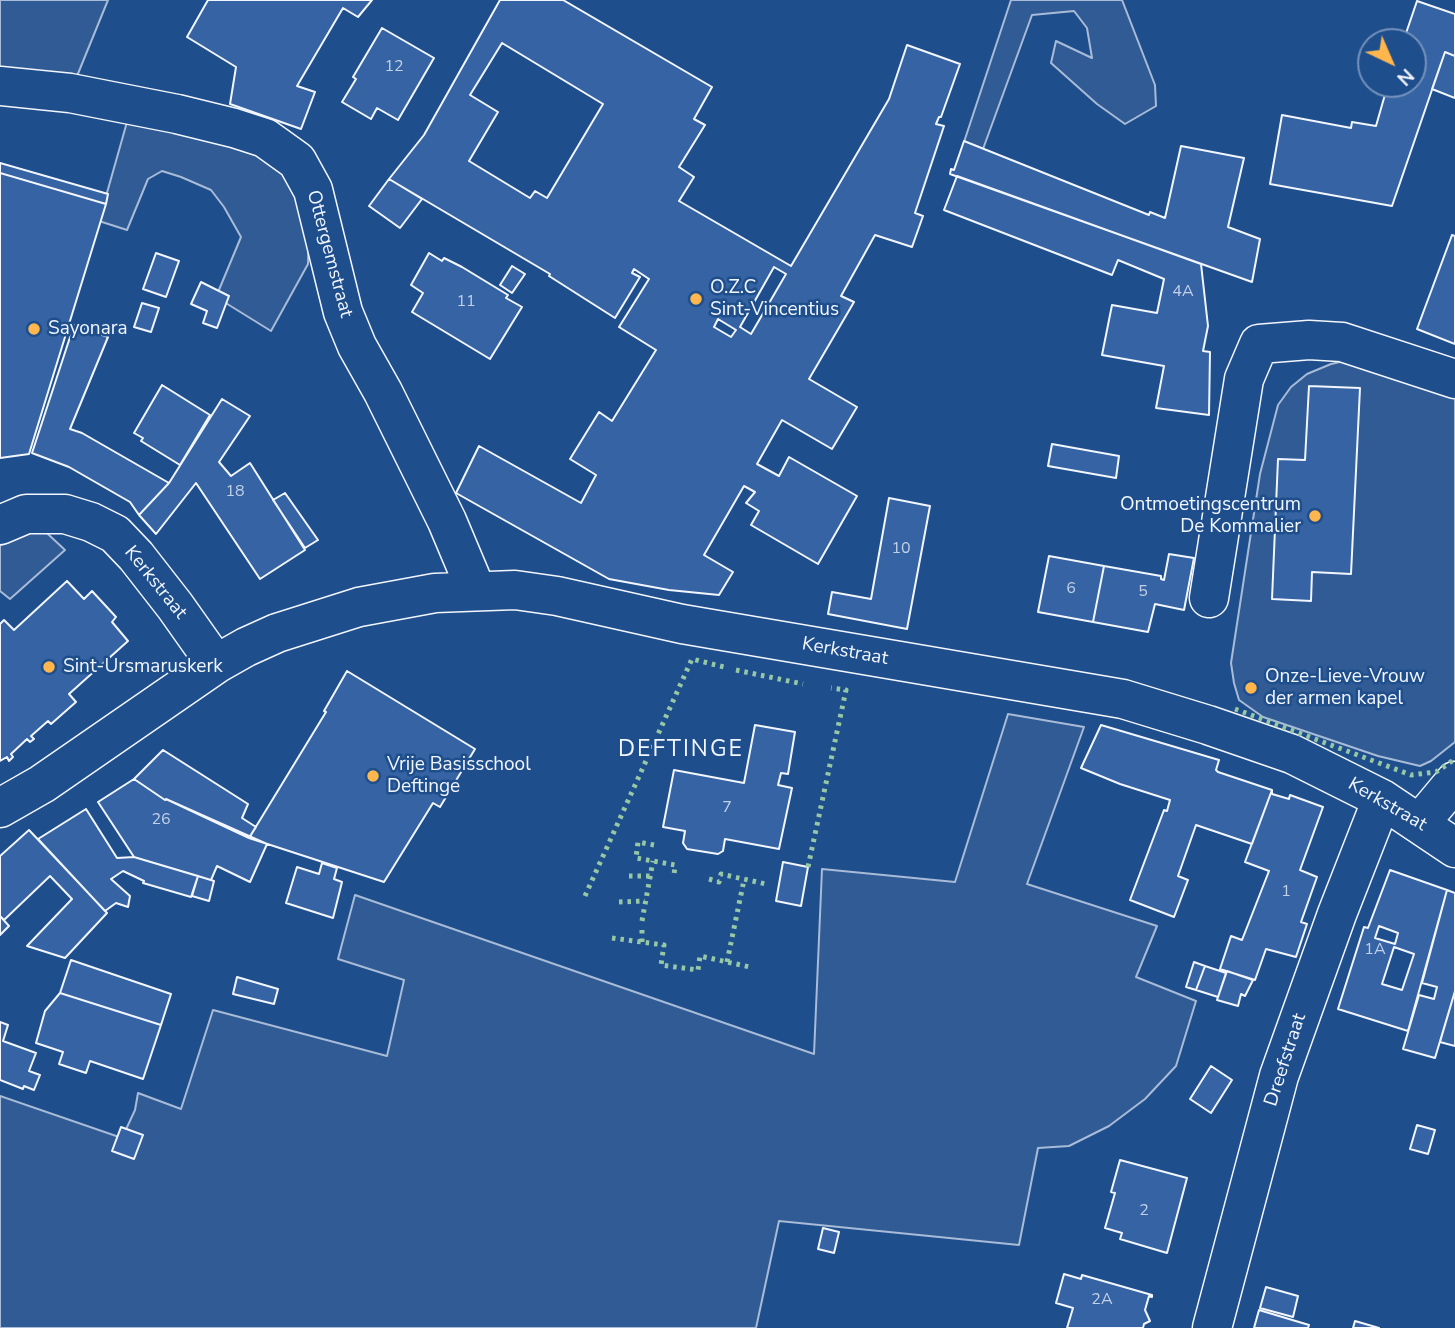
<!DOCTYPE html>
<html>
<head>
<meta charset="utf-8">
<style>
	body { margin:0 }
	#map { position:relative; width:1455px; height:1328px; overflow:hidden; background:#1f4e8c; font-family:"Nunito Sans",sans-serif }
	canvas { display:block }
	.north { position:absolute; left:1357px; top:28px; width:70px; height:70px; box-sizing:border-box; background:#1f4e8c; border:2px solid #7391ba; border-radius:50%; rotate:136deg; font-size:19px; font-weight:700; line-height:28px; text-align:center; color:#f2f6ff }
	.north::after { content:''; display:block; margin:auto; width:24px; height:32px; background:#ffb74d; clip-path:polygon(50% 0,100% 100%,50% 72%,0 100%) }
</style>
</head>
<body>
<div id="map">
<canvas width="1455" height="1328"></canvas>
<div class="north">N</div>
</div>
<script>
const c = document.querySelector('canvas').getContext('2d');
c.lineJoin = 'round';
function paint(path, color) {
  c.fillStyle = color;
  c.fill(path, 'evenodd');
}
function shape(rows) {
  const path = new Path2D();
  for (const r of rows) {
    path.moveTo(r[0], r[1]);
    for (let i = 2; i < r.length; i += 2) path.lineTo(r[i], r[i + 1]);
  }
  return path;
}
function trace(path, color, width, dash) {
  c.strokeStyle = color;
  c.lineWidth = width;
  c.lineCap = dash ? 'butt' : 'round';
  c.setLineDash(dash || []);
  c.stroke(path);
}
function write(font, color, halo, rows, align = 'center') {
  c.font = font + ' "Nunito Sans",sans-serif';
  c.lineWidth = 5;
  c.setLineDash([]);
  c.textBaseline = 'middle';
  c.strokeStyle = halo;
  c.fillStyle = color;
  for (const [text, x, y, turn = 0] of rows) {
    c.save();
    c.translate(x, y);
    c.rotate((+turn || 0) * Math.PI / 180);
    c.textAlign = isNaN(turn) ? turn : align;
    if (halo) c.strokeText(text, 0, 0);
    c.fillText(text, 0, 0);
    c.restore();
  }
}
const built = shape([
	[0,0,108,0,75,81,0,74,0,0],
	[1011,0,1122,0,1155,85,1156,106,1125,124,1097,104,1051,63,1056,41,1092,58,1087,28,1074,11,1032,15,983,149,964,142,1011,0],
	[127,122,186,133,259,156,284,172,309,225,308,264,271,331,216,297,241,237,224,207,211,190,181,177,162,171,148,179,127,230,99,221,127,122],
	[1353,359,1455,392,1455,742,1431,761,1420,766,1378,756,1263,717,1239,700,1234,683,1231,663,1260,474,1278,405,1291,387,1307,374,1331,364,1353,359],
	[34,521,65,550,10,599,0,591,0,546,34,521],
	[1008,714,1084,727,1027,884,1157,926,1136,977,1196,1001,1176,1066,1145,1099,1109,1126,1069,1146,1038,1148,1019,1245,779,1221,756,1328,0,1328,0,1096,122,1138,135,1110,138,1093,181,1109,213,1010,387,1056,404,980,338,959,355,895,814,1054,822,869,955,882,1008,714]
]);
paint(built, '#305b95');
trace(built, '#a8bbd7', 2);
const building = shape([
	[208,0,372,0,358,17,343,8,297,86,315,92,301,129,230,104,236,67,187,37,208,0],
	[500,0,563,0,712,87,694,119,705,125,679,167,694,177,679,201,791,266,889,99,907,45,960,64,941,117,939,117,936,124,944,126,915,213,923,216,912,247,875,235,841,296,854,302,809,379,857,407,832,449,782,420,757,464,779,476,789,457,857,496,818,564,751,525,759,511,746,503,755,492,744,486,704,555,733,572,719,595,669,590,609,579,456,493,479,446,581,503,596,475,570,459,599,412,612,421,656,350,619,327,649,279,634,269,632,273,640,277,615,318,549,276,550,274,389,179,424,135,500,0],
	[502,43,603,104,547,198,535,191,530,198,469,161,498,112,470,95,502,43],
	[774,267,786,274,751,334,740,327,774,267],
	[718,319,736,330,731,337,714,327,718,319],
	[1417,1,1455,14,1455,56,1445,52,1392,206,1270,184,1282,115,1351,128,1352,122,1376,126,1388,84,1413,84,1413,42,1403,42,1417,1],
	[382,28,434,58,398,120,377,108,371,119,342,102,356,79,353,77,382,28],
	[1445,52,1455,56,1455,98,1432,89,1445,52],
	[964,141,1149,215,1150,212,1165,218,1181,146,1244,158,1228,227,1260,239,1252,282,950,174,951,169,954,170,964,141],
	[0,163,108,194,106,204,0,173,0,163],
	[0,173,106,204,29,454,0,458,0,173],
	[957,176,1201,264,1208,326,1203,351,1210,352,1209,415,1156,408,1164,366,1102,355,1112,305,1157,313,1164,279,1118,260,1112,275,944,210,957,176],
	[389,179,422,199,400,228,369,206,389,179],
	[1452,235,1455,236,1455,344,1417,329,1452,235],
	[156,253,179,261,166,297,143,289,156,253],
	[429,253,442,261,444,258,462,267,508,295,506,298,522,307,490,359,412,312,423,293,411,285,429,253],
	[512,266,525,274,512,293,500,285,512,266],
	[201,282,229,296,217,328,203,323,207,311,191,304,201,282],
	[142,303,159,308,151,332,134,327,142,303],
	[74,325,108,337,70,429,82,433,169,483,139,515,130,502,69,467,32,453,74,325],
	[162,385,210,415,180,465,141,441,143,438,134,433,162,385],
	[1309,386,1360,388,1351,574,1312,572,1311,601,1272,599,1278,459,1305,460,1309,386],
	[222,399,250,416,219,462,231,476,250,463,305,550,260,579,196,483,156,534,139,515,169,483,222,399],
	[1052,444,1119,456,1116,478,1048,466,1052,444],
	[285,493,318,540,305,548,273,500,285,493],
	[889,498,930,506,907,629,828,614,832,592,871,599,889,498],
	[1169,554,1194,558,1184,610,1155,604,1148,632,1093,622,1104,566,1161,576,1161,579,1164,580,1169,554],
	[1049,556,1104,566,1093,622,1038,612,1049,556],
	[67,581,84,599,92,591,116,617,112,622,128,641,69,694,76,702,51,724,48,721,31,736,34,739,30,742,27,739,11,754,13,757,9,761,7,757,0,761,0,624,4,620,14,630,67,581],
	[347,671,475,749,440,807,433,803,384,882,249,838,326,712,324,711,347,671],
	[755,725,795,732,788,774,781,773,778,785,792,788,779,849,725,839,723,851,718,854,687,849,683,843,685,831,663,827,674,770,744,783,755,725],
	[1101,725,1219,760,1216,770,1218,772,1272,790,1252,844,1196,825,1178,876,1188,880,1174,917,1130,900,1164,810,1167,811,1170,800,1120,784,1081,768,1101,725],
	[163,750,248,804,242,818,256,827,249,838,166,799,165,800,134,779,163,750],
	[134,779,165,800,166,799,267,844,250,882,217,866,211,880,134,857,98,802,134,779],
	[1272,790,1272,794,1289,799,1290,795,1323,807,1300,870,1317,877,1301,922,1307,924,1296,957,1266,949,1255,980,1220,969,1231,936,1242,940,1269,871,1245,862,1272,790],
	[86,809,117,858,134,857,198,876,191,897,143,883,144,881,123,871,111,879,130,896,128,907,116,903,105,911,38,839,86,809],
	[29,830,107,913,65,958,27,946,72,899,50,876,4,920,0,916,0,856,29,830],
	[783,862,808,867,801,906,776,901,783,862],
	[322,863,337,868,334,879,342,882,333,918,286,903,297,867,319,874,322,863],
	[1390,870,1447,890,1408,1031,1338,1009,1364,927,1368,928,1390,870],
	[1379,926,1398,933,1395,944,1375,938,1379,926],
	[1394,947,1414,954,1402,990,1382,984,1394,947],
	[198,876,214,881,209,901,192,896,198,876],
	[1447,890,1455,893,1455,991,1435,1058,1403,1049,1419,995,1434,999,1437,987,1422,983,1447,890],
	[0,916,9,926,0,935,0,916],
	[71,960,171,994,161,1025,60,993,71,960],
	[1194,962,1205,966,1196,990,1186,987,1194,962],
	[1205,966,1226,973,1218,997,1196,990,1205,966],
	[1227,971,1253,980,1245,996,1241,994,1238,1006,1217,1000,1227,971],
	[237,977,278,989,274,1004,233,994,237,977],
	[1455,991,1455,1046,1440,1042,1455,991],
	[60,993,161,1025,143,1079,90,1061,86,1073,59,1064,63,1052,36,1043,45,1011,60,993],
	[0,1022,8,1025,3,1041,36,1053,29,1071,40,1075,34,1090,24,1086,23,1089,0,1080,0,1022],
	[1211,1066,1232,1080,1211,1113,1190,1099,1211,1066],
	[1417,1125,1435,1130,1428,1154,1410,1149,1417,1125],
	[121,1127,143,1135,134,1159,112,1151,121,1127],
	[1120,1160,1187,1178,1167,1253,1120,1239,1122,1233,1105,1228,1115,1193,1111,1192,1120,1160],
	[823,1228,839,1232,834,1253,818,1249,823,1228],
	[1064,1274,1081,1279,1082,1275,1152,1295,1152,1297,1149,1296,1145,1310,1150,1321,1144,1324,1143,1328,1067,1328,1073,1308,1056,1303,1064,1274],
	[1266,1287,1298,1296,1293,1317,1260,1308,1266,1287],
	[1259,1310,1309,1325,1308,1328,1254,1328,1259,1310],
	[1355,1321,1379,1328,1353,1328,1355,1321]
]);
paint(building, '#3563a3');
trace(building, '#f2f6ff', 2);
const minor = shape([
	[0,86,70,93,177,114,234,128,265,138,297,161,313,190,343,312,357,346,383,392,447,521,476,590],
	[0,525,26,514,65,514,91,522,115,534,136,556,175,606,216,664],
	[1209,598,1244,379,1259,344,1309,340,1342,342,1455,379],
	[0,808,42,784,216,664,246,647,277,633,359,607,435,593,515,590,557,596,682,624,1123,699,1208,725,1292,754,1382,799,1455,848],
	[1420,823,1455,781],
	[1212,1328,1279,1076,1337,914,1382,799]
]);
trace(minor, '#f2f6ff', 41);
trace(minor, '#1f4e8c', 38);
trace(shape([
	[736,670,803,684],
	[1235,709,1411,775,1436,772,1455,759],
	[654,845,638,842,636,858,675,865,674,876],
	[808,867,846,690,831,688],
	[629,876,650,876],
	[709,879,719,882,721,874,766,884],
	[585,896,692,659,724,667],
	[619,902,645,901],
	[642,921,653,861],
	[612,938,664,945,661,965,698,970,700,956,750,967],
	[642,942,642,930],
	[727,962,744,880]
]), '#97c8a6', 5, [3.5, 5]);
for (const [x, y, r, color] of [
	[696,299,7,"#ffb74d"],
	[34,329,7,"#ffb74d"],
	[1315,516,7,"#ffb74d"],
	[49,667,7,"#ffb74d"],
	[1251,688,7,"#ffb74d"],
	[373,776,7,"#ffb74d"]
]) {
  const dot = new Path2D();
  dot.arc(x, y, r, 0, 2 * Math.PI);
  c.fillStyle = color;
  c.fill(dot);
  trace(dot, '#1f4e8c', 2.5);
}
write('16px', '#c3d1e8', null, [
	["12",394,67],
	["4A",1183,292],
	["11",466,302],
	["18",235,492],
	["10",901,549],
	["6",1071,589],
	["5",1143,592],
	["7",727,808],
	["26",161,820],
	["1",1286,892],
	["1A",1375,950],
	["2",1144,1211],
	["2A",1102,1300]
]);
write('19px', '#f2f6ff', '#1f4e8c', [
	["Ottergemstraat",329,254,75],
	["Kerkstraat",155,583,51],
	["Kerkstraat",845,652,10],
	["Kerkstraat",1387,805,30],
	["Dreefstraat",1286,1060,-72]
]);
write('19px', '#f2f6ff', '#1f4e8c', [
	["O.Z.C",710,288],
	["Sint-Vincentius",710,310],
	["Sayonara",48,329],
	["Ontmoetingscentrum",1301,505,"right"],
	["De Kommalier",1301,527,"right"],
	["Sint-Ursmaruskerk",63,667],
	["Onze-Lieve-Vrouw",1265,677],
	["der armen kapel",1265,699],
	["Vrije Basisschool",387,765],
	["Deftinge",387,787]
], 'left');
c.letterSpacing = '2px';
write('23px', '#f2f6ff', '#1f4e8c', [
	["DEFTINGE",681,750]
]);
c.letterSpacing = '0px';
</script>
</body>
</html>
